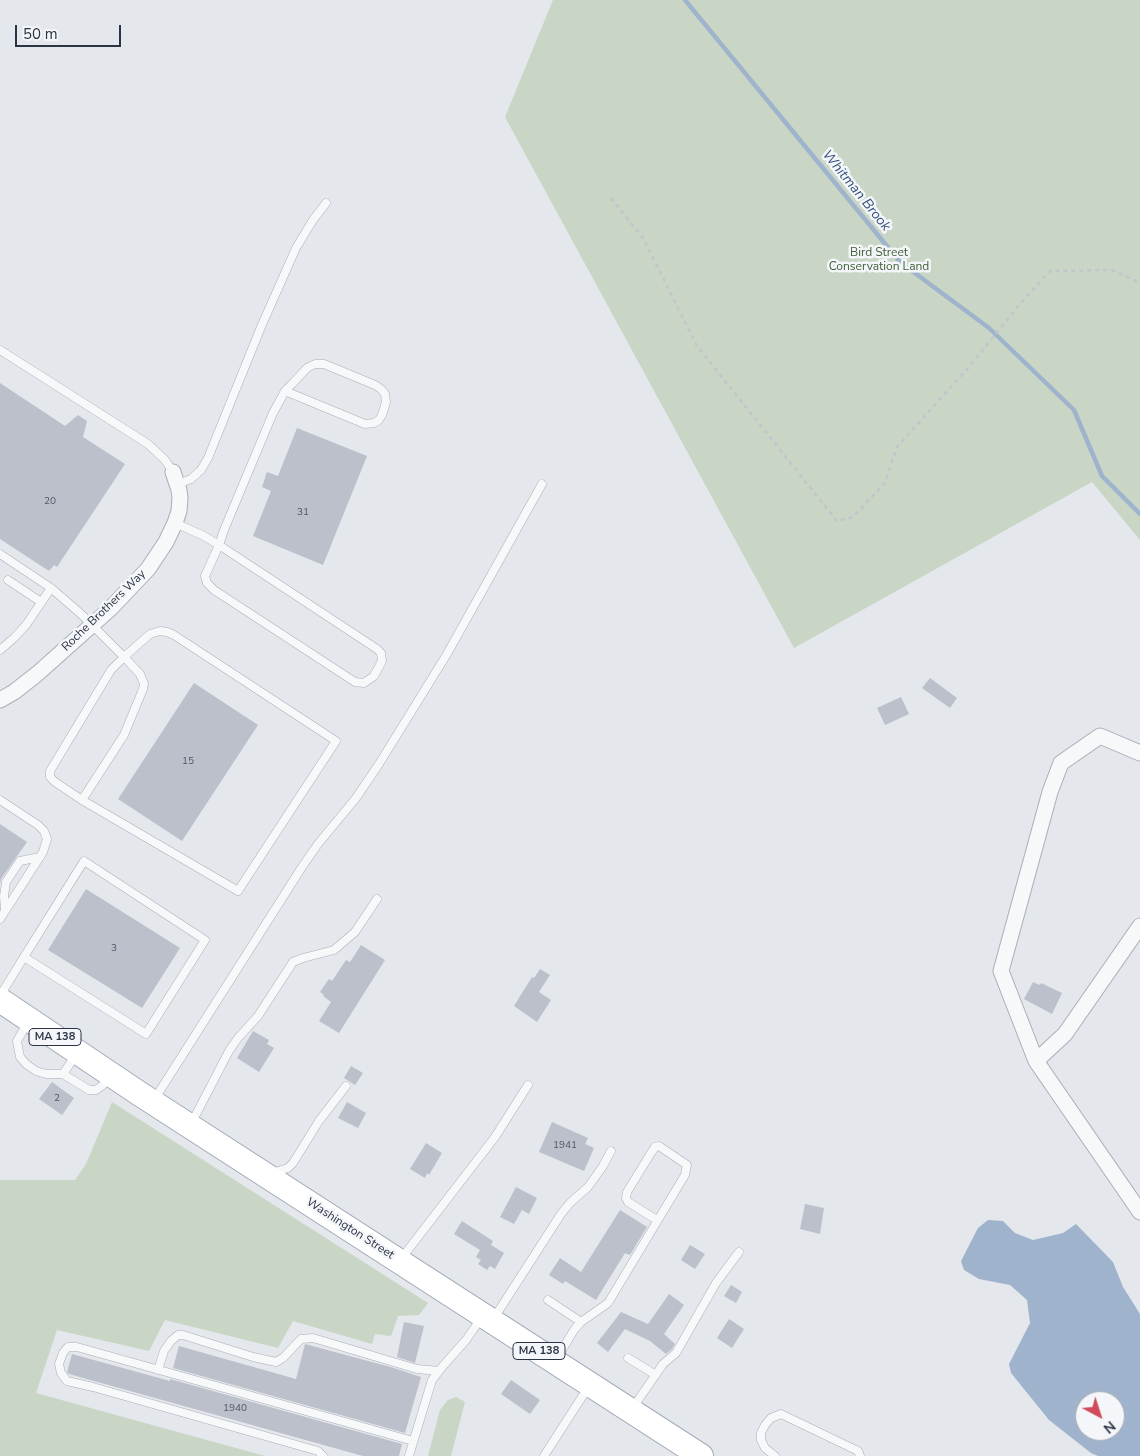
<!DOCTYPE html>
<html>
<head>
<meta charset="utf-8">
<style>
	body { margin:0 }
	#map { position:relative; width:1140px; height:1456px; overflow:hidden; background:#e4e7ec; font-family:"Nunito Sans",sans-serif }
	canvas { display:block }
	.north { position:absolute; left:1075px; top:1391px; width:50px; height:50px; box-sizing:border-box; background:#f4f6f9; border:1px solid #a4a8b1; border-radius:50%; rotate:140deg; font-size:14px; font-weight:700; line-height:20px; text-align:center; color:#2b3445 }
	.north::after { content:''; display:block; margin:auto; width:18px; height:22px; background:#d1495b; clip-path:polygon(50% 0,100% 100%,50% 72%,0 100%) }
	.scale { position:absolute; left:15px; top:25px; width:106px; height:22px; box-sizing:border-box; border:2px solid #2b3445; border-top:0; padding-left:6px; font-size:15px; line-height:18px; white-space:nowrap; color:#2b3445; -webkit-text-stroke:4px #f4f6f9; paint-order:stroke }
</style>
</head>
<body>
<div id="map">
<canvas width="1140" height="1456"></canvas>
<div class="north">N</div>
<div class="scale">50 m</div>
</div>
<script>
const c = document.querySelector('canvas').getContext('2d');
c.lineJoin = 'round';
function paint(path, color) {
  c.fillStyle = color;
  c.fill(path, 'evenodd');
}
function shape(rows) {
  const path = new Path2D();
  for (const r of rows) {
    path.moveTo(r[0], r[1]);
    for (let i = 2; i < r.length; i += 2) path.lineTo(r[i], r[i + 1]);
  }
  return path;
}
function trace(path, color, width, dash) {
  c.strokeStyle = color;
  c.lineWidth = width;
  c.lineCap = dash ? 'butt' : 'round';
  c.setLineDash(dash || []);
  c.stroke(path);
}
function write(font, color, halo, rows, align = 'center') {
  c.font = font + ' "Nunito Sans",sans-serif';
  c.lineWidth = 5;
  c.setLineDash([]);
  c.textBaseline = 'middle';
  c.strokeStyle = halo;
  c.fillStyle = color;
  for (const [text, x, y, turn = 0] of rows) {
    c.save();
    c.translate(x, y);
    c.rotate((+turn || 0) * Math.PI / 180);
    c.textAlign = isNaN(turn) ? turn : align;
    if (halo) c.strokeText(text, 0, 0);
    c.fillText(text, 0, 0);
    c.restore();
  }
}
paint(shape([
	[553,0,1140,0,1140,540,1092,482,794,648,505,117],
	[112,1102,428,1303,419,1315,398,1316,391,1336,375,1334,372,1344,293,1321,278,1348,165,1320,149,1351,57,1330,36,1393,265,1456,0,1456,0,1180,75,1180,86,1164],
	[456,1397,465,1402,451,1456,428,1456,440,1410,448,1400]
]), '#c9d6c5');
paint(shape([
	[988,1220,1003,1221,1015,1233,1033,1240,1063,1233,1076,1224,1113,1262,1123,1287,1140,1314,1140,1456,1098,1456,1091,1453,1049,1420,1011,1373,1009,1364,1030,1323,1027,1300,1010,1285,979,1279,964,1270,961,1261,978,1228],
	[1085,1401,1115,1401,1115,1431,1085,1431]
]), '#9fb4cc');
trace(shape([
	[685,0,900,262,989,328,1074,410,1102,476,1140,514]
]), '#9fb4cc', 4.5);
paint(shape([
	[0,383,65,426,78,415,87,421,83,437,125,464,57,567,54,565,49,571,0,539],
	[297,428,367,456,323,565,253,536,271,491,262,487,267,472,278,476],
	[930,678,957,698,950,708,922,688],
	[194,683,258,725,182,841,118,799],
	[901,697,909,714,885,725,877,708],
	[0,824,27,842,1,879,0,884],
	[86,889,180,948,142,1008,48,950],
	[361,945,385,960,339,1033,319,1021,331,1002,323,996,324,995,320,992,329,979,332,981,346,960,350,962],
	[540,969,550,975,539,992,551,1000,537,1022,514,1006,532,977,534,978],
	[1033,982,1040,985,1041,983,1062,993,1052,1014,1024,999],
	[253,1031,269,1040,267,1044,274,1048,259,1072,237,1058],
	[351,1066,363,1073,355,1085,344,1078],
	[52,1082,74,1098,62,1115,39,1099],
	[347,1102,366,1113,358,1128,338,1118],
	[552,1122,588,1138,585,1144,594,1148,584,1171,539,1152],
	[426,1143,442,1153,429,1175,427,1173,425,1178,410,1169],
	[516,1187,537,1198,529,1214,522,1210,514,1224,500,1217],
	[805,1204,824,1208,820,1234,800,1229],
	[620,1210,647,1227,630,1255,625,1253,596,1300,565,1281,563,1284,549,1275,560,1258,581,1272],
	[462,1221,493,1241,491,1245,504,1253,495,1269,490,1266,487,1270,478,1264,481,1260,476,1257,480,1250,454,1234],
	[690,1245,705,1254,695,1269,681,1260],
	[731,1285,742,1292,736,1303,724,1296],
	[669,1294,684,1305,664,1334,675,1344,672,1349,666,1354,650,1341,625,1329,608,1352,597,1343,621,1312,648,1324],
	[729,1319,744,1329,732,1348,717,1338],
	[404,1322,424,1326,415,1363,397,1357],
	[305,1344,394,1368,421,1377,405,1433,173,1368,179,1346,296,1379],
	[72,1354,170,1381,170,1379,402,1444,399,1456,363,1456,69,1374,67,1372],
	[511,1380,540,1400,530,1414,501,1394]
]), '#bbc0ca');
const lane = shape([
	[0,350,148,444,165,460,173,472],
	[178,484,191,479,201,470,208,458,261,327,296,248,313,220,326,203],
	[175,523,204,536,219,545,205,576,207,583,214,590,355,682,364,683,374,676,382,661,381,653,377,649,219,545,224,530,273,413,285,391,291,385,307,368,315,364,324,364,375,385,381,389,385,394,386,402,382,415,379,420,374,423,365,424,285,391],
	[0,554,51,588,26,625,14,638,0,650],
	[8,580,41,602],
	[51,588,81,614,124,657,150,634,160,631,167,632,174,635,336,741,238,891,82,800],
	[124,657,140,674,144,684,143,689,124,735,82,800,55,782,50,777,50,771,111,670,124,657],
	[0,800,38,825,44,831,47,839,43,852,0,919],
	[5,911,4,896,6,882,20,861,40,857],
	[0,996,24,957,84,861,205,940,146,1034,24,957],
	[28,1022,17,1041,20,1057,26,1064,36,1071,46,1074,63,1074,89,1090,96,1090,103,1085,109,1075],
	[63,1074,77,1053],
	[154,1100,302,867,318,844,356,798,379,764,447,654,542,484],
	[191,1124,229,1051,238,1038,258,1016,293,962,303,958,334,950,355,932,377,899],
	[272,1173,288,1168,293,1163,319,1121,346,1086],
	[401,1259,495,1137,528,1085],
	[548,1300,581,1322],
	[494,1318,561,1214,570,1203,588,1187,603,1166,611,1151],
	[628,1358,656,1375],
	[556,1360,574,1330,581,1322,608,1303,685,1175,687,1165,659,1146,655,1147,651,1153,627,1192,626,1198,628,1202,657,1220],
	[158,1370,164,1351,171,1341,178,1335,183,1335,253,1357,276,1362,283,1358,301,1339,313,1338,417,1369,439,1371],
	[632,1409,663,1364,676,1353,716,1283,739,1252],
	[323,1456,318,1451,93,1387,67,1381,61,1373,59,1364,63,1353,68,1347,77,1347,413,1441],
	[409,1456,432,1380,443,1366,466,1340,482,1317],
	[544,1456,589,1386],
	[775,1456,765,1448,761,1440,761,1433,765,1425,771,1418,781,1414,858,1451,860,1456]
]);
const street = shape([
	[0,700,14,692,37,674,110,609,148,569,166,542,175,523,179,511,180,498,179,490,173,472],
	[1140,753,1100,736,1061,763,1050,792,1001,971,1036,1061,1065,1034,1140,926],
	[1036,1061,1140,1212]
]);
const primary = shape([
	[0,1000,140,1094,701,1456]
]);
trace(lane, '#a9aeb7', 9);
trace(street, '#a9aeb7', 17);
trace(primary, '#a3abb8', 26);
trace(shape([
	[611,198,643,238,697,346,837,521,853,517,885,483,897,447,969,367,1019,305,1050,271,1112,270,1140,283]
]), '#c2c5cb', 2.5, [4, 4]);
trace(lane, '#f7f8fa', 8);
trace(street, '#f7f8fa', 15);
trace(primary, '#fff', 24);
write('10px', '#4f5766', null, [
	["20",50,502],
	["31",303,513],
	["15",188,762],
	["3",114,949],
	["2",57,1099],
	["1941",565,1146],
	["1940",235,1409]
]);
for (const [x, y, w] of [
	[55,1037,52],
	[539,1351,52]
]) {
  const box = new Path2D();
  box.roundRect(x - w / 2, y - 8.5, w, 17, 4);
  c.fillStyle = '#f4f6f9';
  c.fill(box);
  trace(box, '#2b3445', 1);
}
write('bold 11px', '#2b3445', null, [
	["MA 138",55,1037],
	["MA 138",539,1351]
]);
write('12px', '#3f6138', '#f4f6f9', [
	["Bird Street",879,253],
	["Conservation Land",879,267]
]);
write('12px', '#2b3445', '#f4f6f9', [
	["Roche Brothers Way",104,611,-44],
	["Washington Street",350,1229,33]
]);
write('italic 14px', '#34527a', '#f4f6f9', [
	["Whitman Brook",856,191,51]
]);
</script>
</body>
</html>
